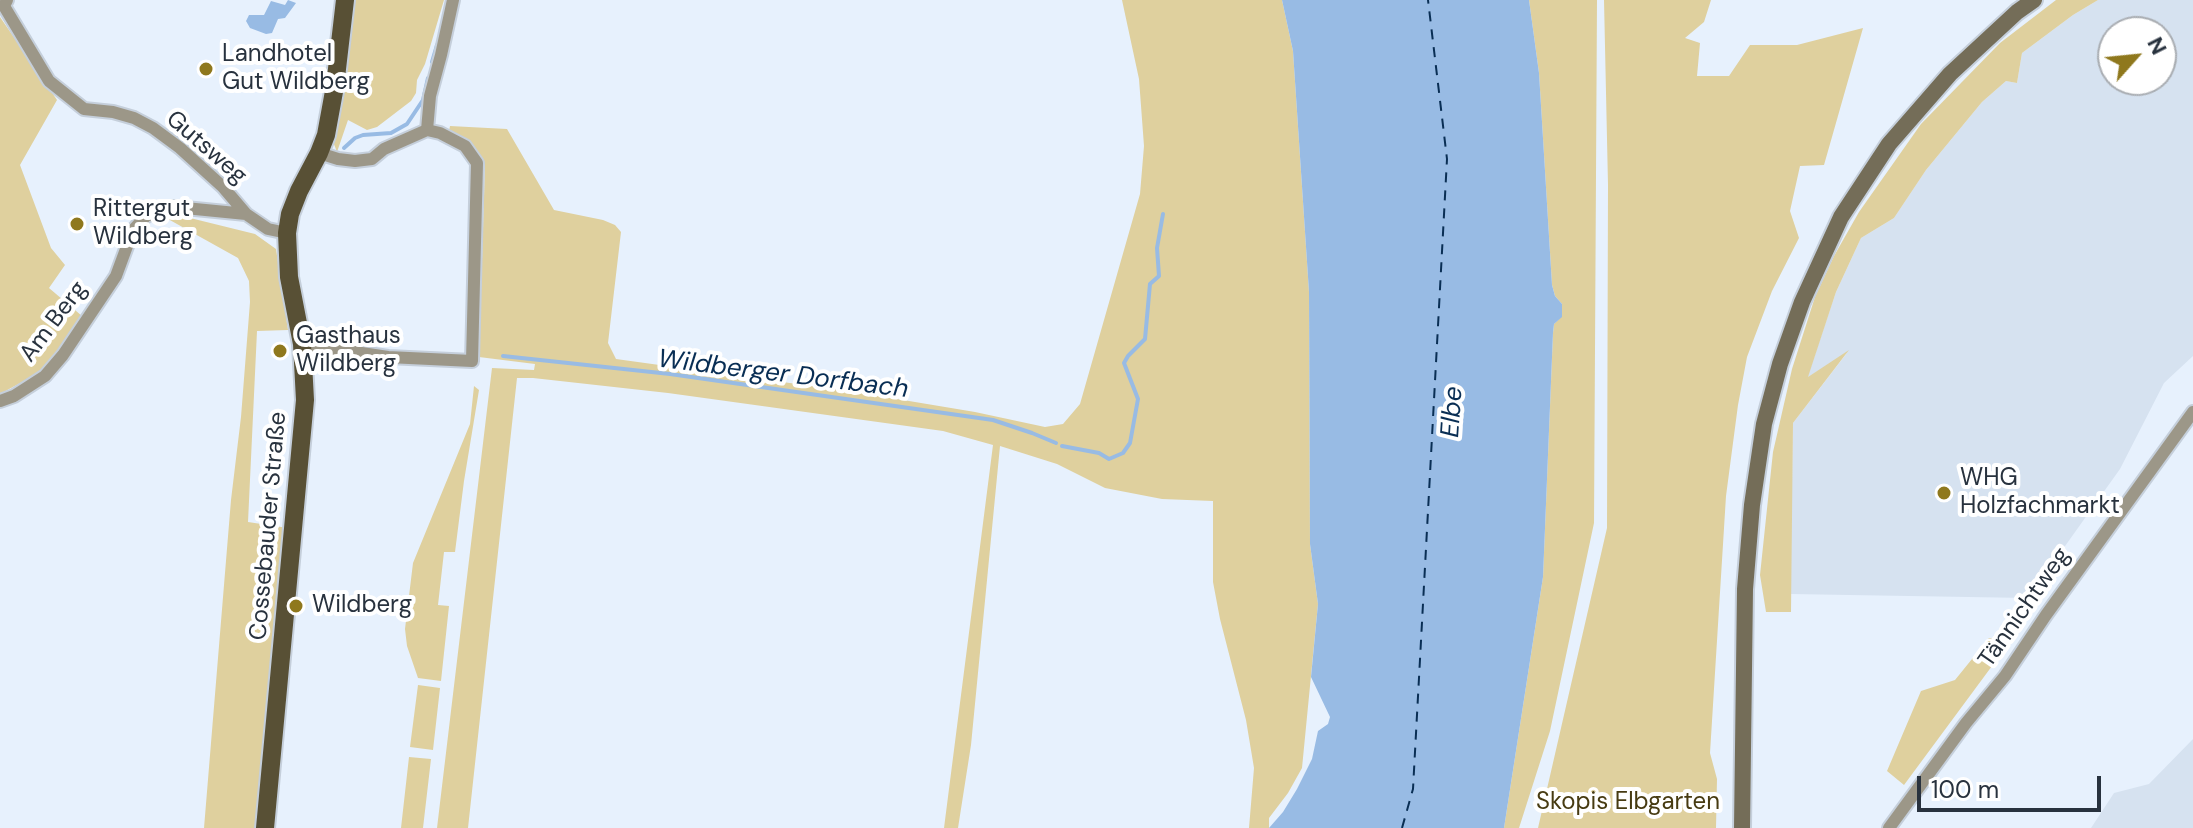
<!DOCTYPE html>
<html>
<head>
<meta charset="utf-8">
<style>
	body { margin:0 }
	#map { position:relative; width:2193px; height:828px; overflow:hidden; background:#e7f1fd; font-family:"DM Sans",sans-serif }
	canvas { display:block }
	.north { position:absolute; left:2097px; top:16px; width:80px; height:80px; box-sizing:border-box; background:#fff; border:2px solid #a9adb2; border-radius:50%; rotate:63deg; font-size:22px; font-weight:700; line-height:32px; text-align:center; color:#28323e }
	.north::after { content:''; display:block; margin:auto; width:28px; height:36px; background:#8f781d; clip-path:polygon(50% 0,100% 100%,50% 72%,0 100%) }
	.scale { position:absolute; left:1917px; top:776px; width:184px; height:36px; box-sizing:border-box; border:4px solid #28323e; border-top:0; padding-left:10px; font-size:24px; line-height:28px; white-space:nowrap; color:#28323e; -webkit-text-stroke:6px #fff; paint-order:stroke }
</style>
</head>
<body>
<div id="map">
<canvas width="2193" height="828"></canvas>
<div class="north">N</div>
<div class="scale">100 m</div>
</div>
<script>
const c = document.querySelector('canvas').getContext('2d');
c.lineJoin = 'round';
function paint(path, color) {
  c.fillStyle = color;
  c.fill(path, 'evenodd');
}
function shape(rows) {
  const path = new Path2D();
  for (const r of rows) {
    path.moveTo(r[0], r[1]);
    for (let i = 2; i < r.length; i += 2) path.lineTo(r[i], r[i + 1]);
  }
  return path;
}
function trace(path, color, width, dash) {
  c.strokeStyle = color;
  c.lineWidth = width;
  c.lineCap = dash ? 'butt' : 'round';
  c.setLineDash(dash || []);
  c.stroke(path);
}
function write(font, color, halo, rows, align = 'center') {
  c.font = font + ' "DM Sans",sans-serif';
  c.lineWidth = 8;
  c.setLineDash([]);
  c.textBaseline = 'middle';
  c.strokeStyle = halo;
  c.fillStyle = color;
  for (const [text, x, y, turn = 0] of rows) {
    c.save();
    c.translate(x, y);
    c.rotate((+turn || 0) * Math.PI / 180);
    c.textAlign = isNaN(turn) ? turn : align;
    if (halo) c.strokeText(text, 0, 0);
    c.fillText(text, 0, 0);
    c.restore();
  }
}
paint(shape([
	[2098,0,2193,0,2193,356,2164,383,2120,469,2028,598,1790,594,1793,423,1847,353,1807,378,1836,292,1861,238,1894,218,1926,170,1982,102,2006,81,2017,83,2022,53,2073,15],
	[2113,32,2161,32,2161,80,2113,80],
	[2193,739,2193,828,2091,828,2114,793,2149,784]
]), '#d6e2f0');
paint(shape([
	[352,0,444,0,425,64,417,80,416,93,411,101,377,127,367,130,348,120,337,152,332,139,339,114],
	[1122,0,1282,0,1293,51,1309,292,1310,544,1318,604,1302,768,1288,793,1269,818,1269,828,1249,828,1254,768,1246,720,1220,619,1213,582,1213,501,1162,499,1105,488,1057,464,1000,446,971,745,958,828,944,828,993,445,943,431,668,393,533,378,517,378,468,828,437,828,492,368,534,370,535,364,479,357,485,164,474,148,460,136,449,131,450,126,507,129,554,210,603,220,615,225,621,232,608,343,616,359,855,392,975,412,1045,427,1063,424,1080,404,1140,194,1144,146,1139,79],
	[1529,0,1597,0,1594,523,1550,731,1519,828,1504,828,1543,577,1553,333,1554,324,1562,316,1562,304,1555,296,1552,285,1539,73],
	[1604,0,1711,0,1704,22,1685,38,1700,43,1697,76,1729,76,1750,45,1797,45,1863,28,1824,165,1800,166,1790,211,1799,238,1772,291,1747,357,1738,405,1726,496,1710,753,1717,779,1716,828,1538,828,1607,528,1608,185],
	[2056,0,2098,0,2073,15,2022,53,2017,83,2006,81,1982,102,1926,170,1894,218,1861,238,1836,292,1808,377,1849,350,1793,423,1791,612,1766,612,1760,575,1773,452,1792,369,1815,297,1834,256,1859,212,1921,124,2000,43],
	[0,17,57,100,20,165,51,248,65,265,49,288,82,316,60,351,44,370,0,394],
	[182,216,255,234,276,249,288,330,257,331,248,522,288,528,259,828,204,828,231,500,241,417,250,302,249,281,238,258,168,219],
	[474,386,479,390,464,481,455,552,444,552,438,605,449,606,441,681,418,678,407,646,405,629,413,563,470,424],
	[1989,638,2009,643,1904,785,1887,771,1921,691,1955,680],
	[418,685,440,688,433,750,410,747],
	[409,757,431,759,423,828,401,828]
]), '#dfd09e');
paint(shape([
	[288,0,296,3,285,18,278,19,272,33,266,34,250,28,246,21,249,15,264,15,271,1,285,5],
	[1282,0,1529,0,1539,73,1552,285,1555,296,1562,304,1562,317,1554,324,1553,333,1543,577,1504,828,1269,828,1283,812,1297,789,1312,759,1318,731,1328,724,1330,717,1311,677,1318,604,1310,544,1309,292,1293,51]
]), '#98bbe4');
trace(shape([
	[432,62,437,45],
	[344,148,355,138,363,135,391,133,407,124,423,100,428,78],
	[503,356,670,374,993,420,1032,433,1056,443],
	[1062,446,1099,453,1109,459,1123,453,1130,443,1138,399,1124,363,1128,356,1145,339,1150,284,1159,276,1157,248,1163,214]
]), '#98bbe4', 4);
trace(shape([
	[1402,828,1413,789,1447,159,1428,0]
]), '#092e54', 2, [10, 8]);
const minor = shape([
	[7,0,4,6,49,81,84,109,113,112,134,118,153,128,180,148,223,187,246,214,268,229,287,233],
	[427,130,430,96,441,55,453,0],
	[319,153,338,159,355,161,372,159,384,149,427,130],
	[302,344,388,357,472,361,477,163,465,146,440,133,427,130],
	[0,401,14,396,45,376,63,355,116,276,133,230,146,216,163,208,175,207,246,214],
	[1889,828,1966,723,2005,676,2046,615,2193,412]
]);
const secondary = shape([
	[1742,828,1745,589,1752,505,1764,424,1780,364,1802,302,1841,217,1889,144,1950,74,2017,12,2034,0]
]);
const primary = shape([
	[265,828,305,400,302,344,289,277,287,233,290,214,299,191,319,153,326,135,335,86,345,0]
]);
trace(minor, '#c5cfdb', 16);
trace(secondary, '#c5cfdb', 20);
trace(primary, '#c5cfdb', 22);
trace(minor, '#9c9788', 12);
trace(secondary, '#746d58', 16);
trace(primary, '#585035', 18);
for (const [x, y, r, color] of [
	[206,69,8,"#8f781d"],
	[77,224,8,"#8f781d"],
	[280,351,8,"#8f781d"],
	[1944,493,8,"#8f781d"],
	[296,606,8,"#8f781d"]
]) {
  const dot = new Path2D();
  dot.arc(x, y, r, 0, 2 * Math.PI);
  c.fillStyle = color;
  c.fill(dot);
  trace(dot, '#fff', 3);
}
write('24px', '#28323e', '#fff', [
	["Landhotel",222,55],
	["Gut Wildberg",222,83],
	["Rittergut",93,210],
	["Wildberg",93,238],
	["Gasthaus",296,337],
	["Wildberg",296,365],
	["WHG",1960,479],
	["Holzfachmarkt",1960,507],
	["Wildberg",312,606]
], 'left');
write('24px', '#28323e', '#fff', [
	["Gutsweg",206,148,41],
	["Am Berg",54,322,-53],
	["Cossebauder Straße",269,526,-85],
	["Tännichtweg",2025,608,-55]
]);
write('24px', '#473b12', '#fff', [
	["Skopis Elbgarten",1628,803]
]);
write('italic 26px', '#092e54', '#fff', [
	["Wildberger Dorfbach",783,375,7],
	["Elbe",1453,412,-86]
]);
</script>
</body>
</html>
